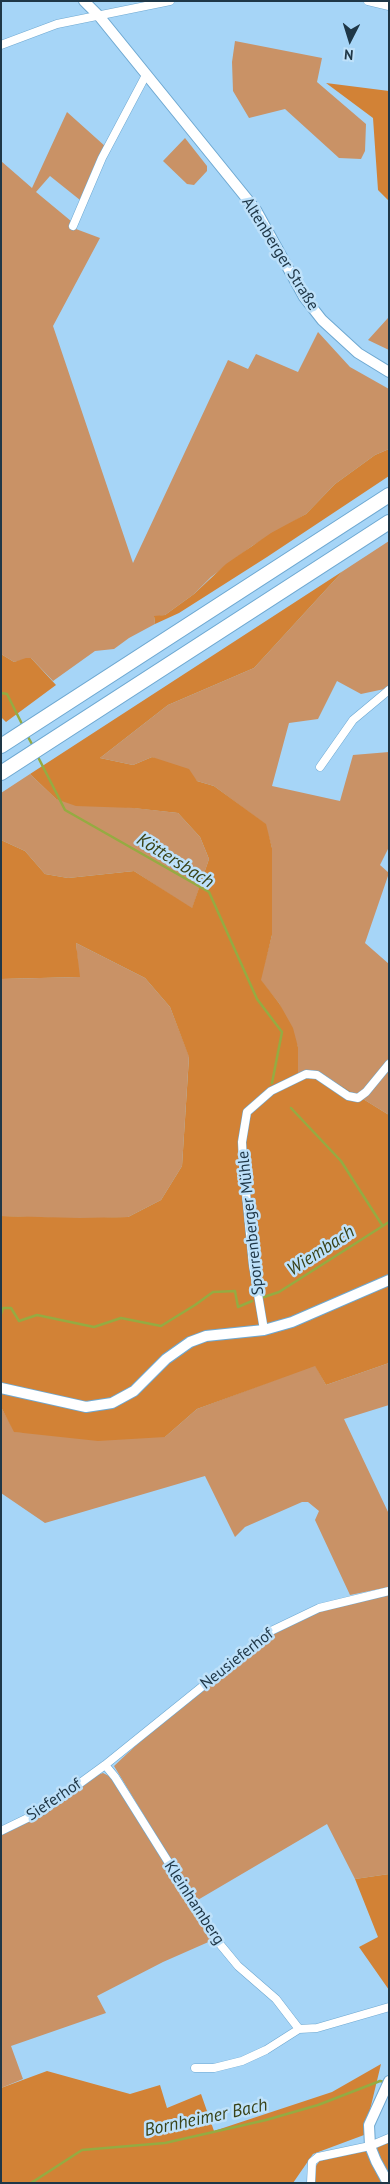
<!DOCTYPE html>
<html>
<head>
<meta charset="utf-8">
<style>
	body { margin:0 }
	#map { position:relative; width:390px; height:2184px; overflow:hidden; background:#a6d5f7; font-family:"PT Sans",sans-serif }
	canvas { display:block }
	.frame { position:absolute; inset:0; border:2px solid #1f3747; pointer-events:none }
	.north { position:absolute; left:325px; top:15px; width:50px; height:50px; -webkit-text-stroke:4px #bee1fa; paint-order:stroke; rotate:185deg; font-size:14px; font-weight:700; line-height:20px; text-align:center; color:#1f3747 }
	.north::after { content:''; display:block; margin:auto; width:18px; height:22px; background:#1f3747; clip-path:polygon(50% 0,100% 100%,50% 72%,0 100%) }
</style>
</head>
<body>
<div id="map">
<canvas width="390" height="2184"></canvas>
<div class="frame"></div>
<div class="north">N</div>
</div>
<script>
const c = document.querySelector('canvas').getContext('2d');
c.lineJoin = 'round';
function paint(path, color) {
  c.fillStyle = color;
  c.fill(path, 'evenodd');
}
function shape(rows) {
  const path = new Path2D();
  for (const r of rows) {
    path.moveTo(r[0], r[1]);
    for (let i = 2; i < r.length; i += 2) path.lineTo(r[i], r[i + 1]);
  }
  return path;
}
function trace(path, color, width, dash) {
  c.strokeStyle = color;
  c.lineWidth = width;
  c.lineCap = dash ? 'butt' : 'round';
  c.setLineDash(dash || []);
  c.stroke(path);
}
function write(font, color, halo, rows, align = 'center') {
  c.font = font + ' "PT Sans",sans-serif';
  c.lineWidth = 5;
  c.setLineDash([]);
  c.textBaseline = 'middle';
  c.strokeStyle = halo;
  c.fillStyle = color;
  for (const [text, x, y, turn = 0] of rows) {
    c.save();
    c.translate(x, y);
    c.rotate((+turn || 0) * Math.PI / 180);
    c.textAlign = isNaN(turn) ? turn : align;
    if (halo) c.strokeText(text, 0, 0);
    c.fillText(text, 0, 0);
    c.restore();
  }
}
paint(shape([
	[235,41,322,58,317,82,366,124,365,151,361,159,339,158,285,109,249,118,233,91,232,62],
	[67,112,106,147,80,200,50,176,36,192,77,226,76,229,100,238,53,326,133,563,228,360,248,369,256,354,298,372,318,332,350,367,389,389,389,449,375,455,335,484,306,514,252,546,211,577,194,594,165,615,154,617,155,624,129,638,114,649,95,651,53,681,31,658,14,662,1,654,1,161,32,188],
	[185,138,207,166,207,171,194,185,187,184,163,161],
	[388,318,389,318,389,350,368,340],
	[389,541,389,688,361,694,337,681,318,719,289,723,272,786,340,801,353,755,389,752,389,847,380,865,389,873,365,943,389,964,389,1058,361,1093,356,1095,321,1073,298,1073,298,1047,279,1003,260,980,272,935,272,848,265,824,214,786,197,781,152,757,133,765,100,758,168,705,254,668,343,571],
	[30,774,56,799,178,813,200,837,209,859,192,909,134,871,68,878,45,874,25,851,1,840,1,793],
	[76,943,145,978,170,1007,189,1056,182,1166,161,1200,128,1217,80,1219,1,1216,1,979,79,977],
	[389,1067,389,1115,363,1099],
	[389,1363,389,1405,344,1419,389,1514,389,1587,350,1595,315,1520,319,1511,308,1502,302,1502,245,1527,235,1537,205,1476,45,1523,1,1493,1,1407,15,1432,165,1437,197,1409,315,1365,326,1385],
	[389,1594,389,1874,355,1879,327,1824,196,1901,114,1766,175,1709,254,1644,320,1610],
	[103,1773,113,1778,213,1940,163,1962,97,1996,106,2013,11,2046,23,2079,1,2088,1,1833,95,1776]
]), '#c99266');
paint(shape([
	[326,83,389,91,389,201,378,190,373,118],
	[389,449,389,476,267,557,179,613,155,624,154,616,165,615,194,594,226,564,271,533,306,514,335,484,375,455],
	[343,571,254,668,168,705,100,758,133,765,152,757,189,769,197,781,214,786,266,824,272,848,272,935,261,980,279,1003,293,1028,298,1047,298,1073,321,1073,389,1115,389,1363,326,1385,315,1366,197,1409,165,1437,98,1441,14,1432,1,1407,1,1216,80,1218,128,1217,161,1200,182,1166,189,1057,170,1007,145,978,76,943,80,977,1,979,1,840,25,851,45,874,68,878,134,871,192,908,209,859,200,837,178,813,133,808,76,806,56,799,30,774],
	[1,654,14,662,26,658,31,658,56,685,6,722,1,717],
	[389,1874,389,1990,359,1947,378,1937,355,1879],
	[381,2064,364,2135,313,2154,293,2183,1,2183,1,2088,47,2071,130,2094,160,2085,167,2108,201,2094,214,2131,332,2092],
	[389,2140,389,2183,315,2183,312,2172,320,2160]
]), '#d28236');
trace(shape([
	[1,693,7,694,23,726],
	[27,735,33,746],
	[37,755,65,810,209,892,257,999,282,1032,272,1083],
	[291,1108,341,1161,382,1225],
	[264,1297,279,1292,389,1222],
	[1,1314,3,1308,11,1308,19,1321,37,1315,94,1327,121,1318,161,1326,195,1305,213,1292,235,1291,238,1307,252,1301],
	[31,2183,82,2150,165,2143,266,2120,318,2105,380,2081,385,2082]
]), '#95ab42', 2.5);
const street = shape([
	[368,1,389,6],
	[1,45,57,24,170,1],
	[73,226,102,158,146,75],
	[320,767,353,720,389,690],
	[264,1330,253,1265,243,1162,242,1142,247,1112,271,1091,306,1074,317,1075,348,1096,358,1098,366,1092,389,1064],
	[105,1765,115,1777,219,1943,238,1966,276,1999,299,2029,317,2028,389,2007],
	[1,1831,42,1811,105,1765,271,1631,319,1608,389,1591],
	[195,2068,214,2068,242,2061,266,2050,299,2029],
	[311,2183,312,2162,318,2157,370,2146,389,2138]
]);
const secondary = shape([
	[84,1,99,16,256,210,304,297,322,320,358,353,389,372],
	[1,1388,86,1407,112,1403,134,1391,166,1359,190,1342,206,1336,264,1330,292,1322,389,1280],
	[388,2183,376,2161,370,2146,369,2125,389,2081]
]);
const highway = shape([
	[1,746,389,495],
	[1,773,389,522]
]);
trace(street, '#6ea8d1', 9);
trace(secondary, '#6ea8d1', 12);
trace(highway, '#6ea8d1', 16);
trace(street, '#fff', 8);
trace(secondary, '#fff', 10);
trace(highway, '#fff', 14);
write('16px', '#1f3747', '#bee1fa', [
	["Altenberger Straße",280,254,58],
	["Sporrenberger Mühle",251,1223,-96],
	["Neusieferhof",237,1659,-38],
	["Sieferhof",54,1800,-34],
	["Kleinhamberg",194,1903,57]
]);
write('italic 18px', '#394318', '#bee1fa', [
	["Köttersbach",175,861,32],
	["Wiembach",321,1251,-33],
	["Bornheimer Bach",206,2118,-12]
]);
</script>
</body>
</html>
